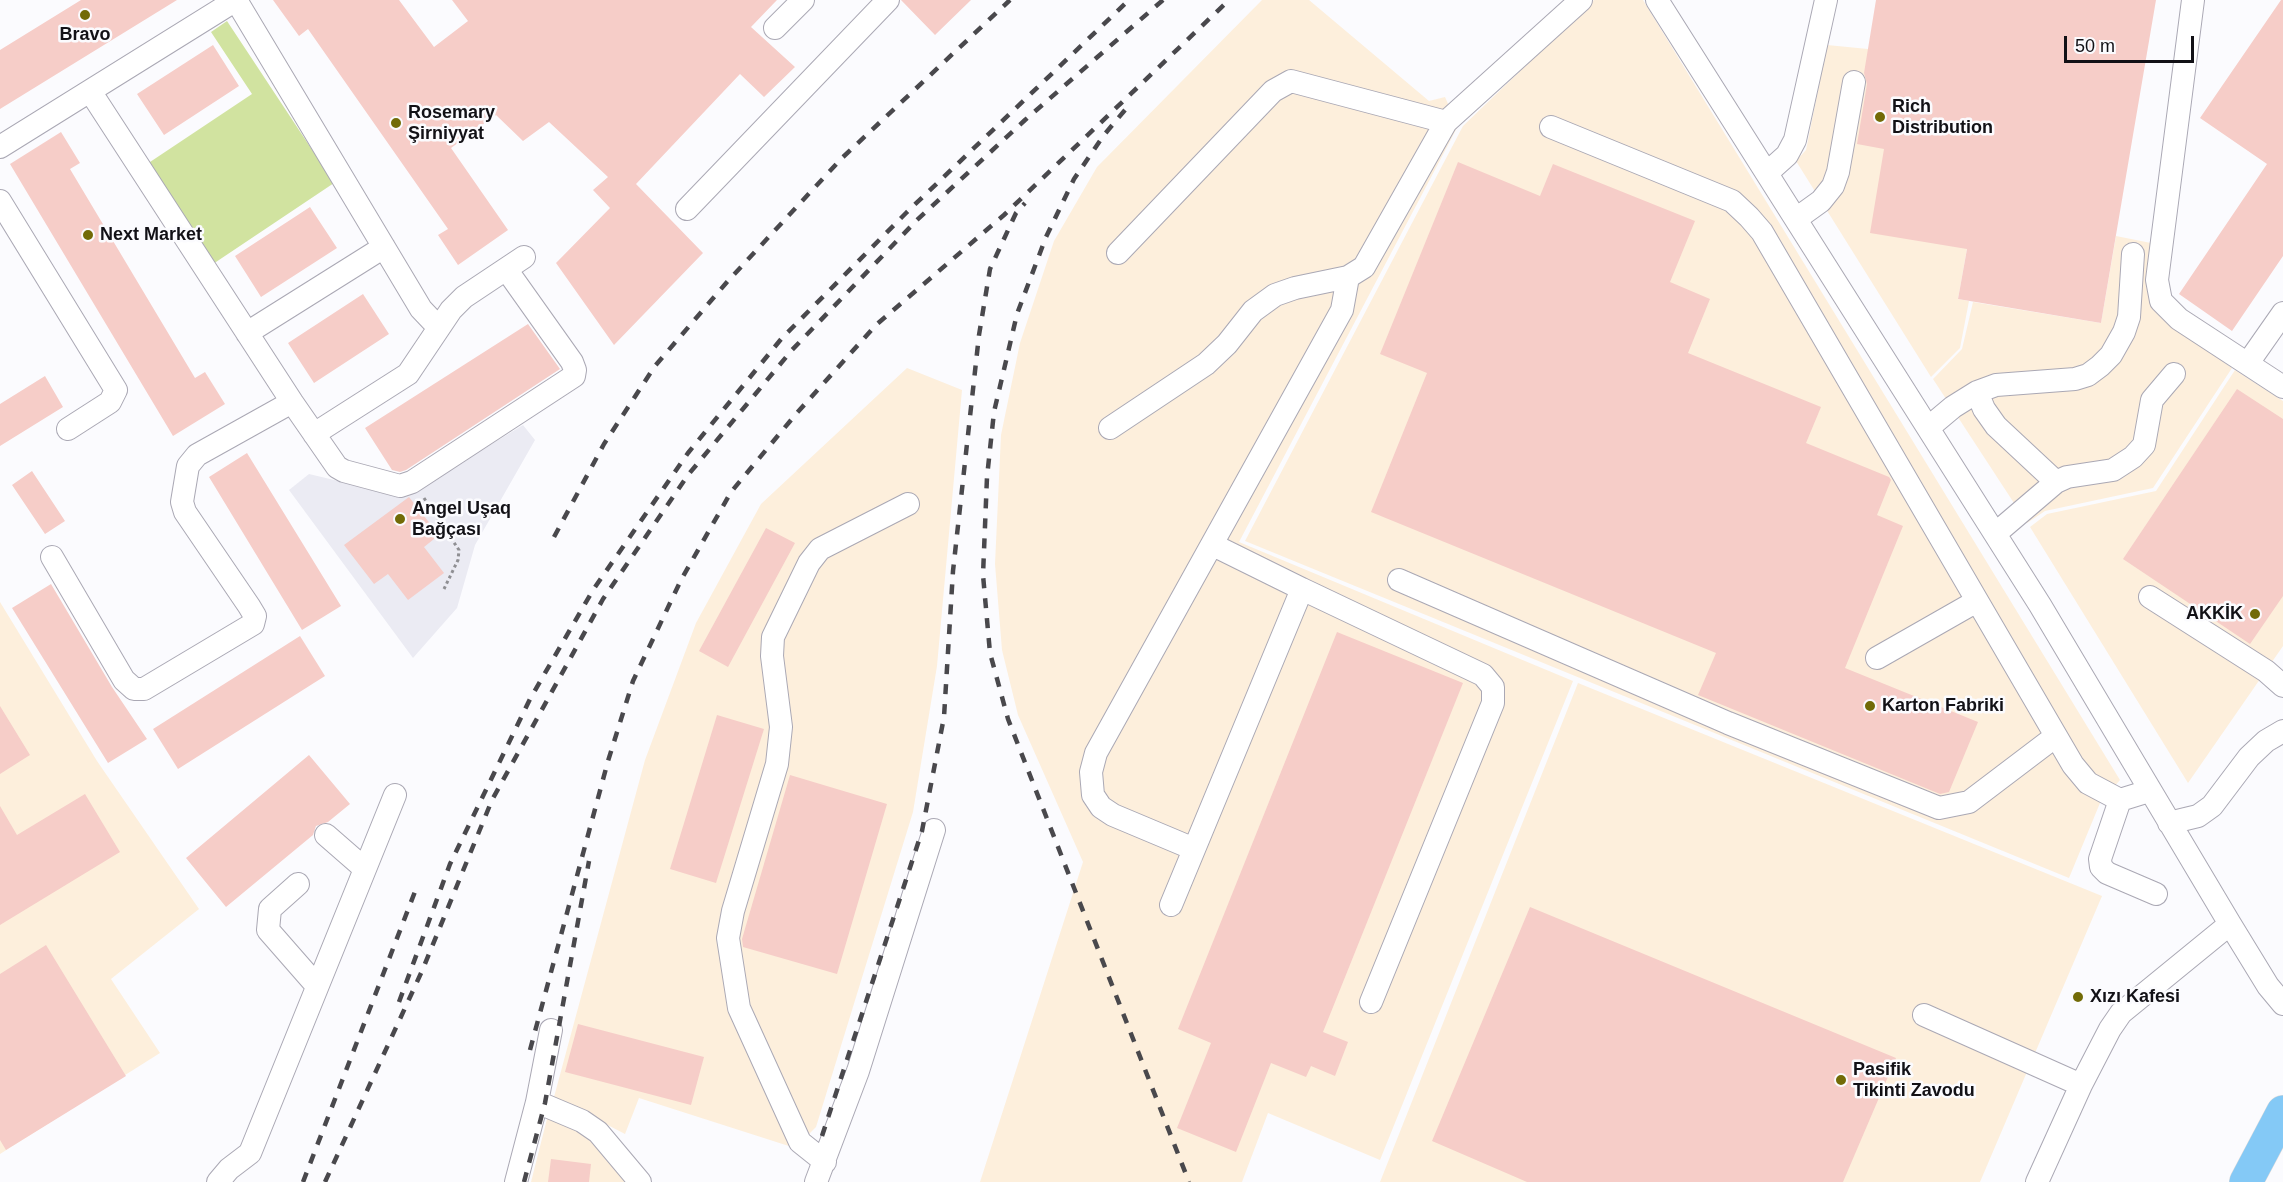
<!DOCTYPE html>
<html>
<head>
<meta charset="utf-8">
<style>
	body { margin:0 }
	#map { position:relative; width:2283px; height:1182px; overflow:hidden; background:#fbfbfe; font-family:Helvetica,sans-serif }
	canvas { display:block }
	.scale { position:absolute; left:2064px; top:36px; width:130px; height:27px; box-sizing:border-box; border:3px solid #121116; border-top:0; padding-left:8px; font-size:18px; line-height:21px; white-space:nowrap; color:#121116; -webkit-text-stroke:4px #fbfbfe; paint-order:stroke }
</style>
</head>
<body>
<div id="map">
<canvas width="2283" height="1182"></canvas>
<div class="scale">50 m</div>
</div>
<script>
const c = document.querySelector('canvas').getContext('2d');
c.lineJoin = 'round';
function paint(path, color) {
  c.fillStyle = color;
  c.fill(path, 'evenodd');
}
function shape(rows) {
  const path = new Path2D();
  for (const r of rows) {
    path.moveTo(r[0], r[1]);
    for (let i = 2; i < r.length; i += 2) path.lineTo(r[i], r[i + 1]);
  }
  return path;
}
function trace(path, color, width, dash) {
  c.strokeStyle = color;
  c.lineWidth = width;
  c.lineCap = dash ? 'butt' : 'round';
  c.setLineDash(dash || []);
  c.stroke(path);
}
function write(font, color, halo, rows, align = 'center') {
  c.font = font + ' Helvetica,sans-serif';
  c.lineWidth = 5;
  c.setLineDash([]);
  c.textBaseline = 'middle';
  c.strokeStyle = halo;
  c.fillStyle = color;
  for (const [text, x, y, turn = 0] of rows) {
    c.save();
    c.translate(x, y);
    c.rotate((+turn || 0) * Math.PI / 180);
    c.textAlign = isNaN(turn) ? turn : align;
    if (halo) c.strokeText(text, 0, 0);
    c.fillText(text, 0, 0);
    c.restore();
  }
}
paint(shape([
	[523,425,535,440,475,545,457,608,413,658,289,490,309,474,389,493,421,487]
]), '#ebebf3');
paint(shape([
	[1262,0,1309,0,1429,101,1445,97,1458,126,1239,542,1573,681,1380,1160,1268,1113,1242,1182,980,1182,1083,862,1018,715,1002,650,995,564,1001,435,1020,343,1054,241,1097,167],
	[1594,0,1643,0,2120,780,2100,803,2069,878,1245,541,1463,126],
	[1827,45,1868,49,1998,75,1958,299,1969,301,1960,348,1931,377,1796,161,1806,150],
	[2116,236,2151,243,2146,286,2157,313,2232,368,2153,488,2045,511,2027,523,1933,379,1962,349,1973,302,2101,323],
	[907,368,962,390,937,666,913,812,816,1127,795,1148,639,1098,625,1134,554,1097,645,760,696,623,761,504],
	[2235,370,2283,401,2283,646,2188,783,2030,527,2047,514,2156,491],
	[0,602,97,761,199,909,111,979,160,1053,0,1154],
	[1578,683,2102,896,1980,1182,1380,1182],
	[548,1115,596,1138,626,1182,531,1182]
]), '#fdefdc');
paint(shape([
	[227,21,334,183,213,264,147,164,252,94,211,32]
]), '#d1e3a0');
paint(shape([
	[81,0,177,0,0,109,0,50],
	[273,0,399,0,434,47,468,21,452,0,777,0,751,27,795,67,764,97,740,74,636,184,703,253,614,345,556,263,610,208,593,190,608,177,549,122,523,141,496,115,451,148,508,230,458,265,438,235,448,229,308,29,299,36],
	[901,0,971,0,935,35],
	[1876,0,2156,0,2101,323,1958,299,1967,249,1870,233,1884,149,1857,144,1867,84,1864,73],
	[2281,0,2283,0,2283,256,2232,331,2179,294,2267,164,2200,118],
	[213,45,239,86,164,135,137,94],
	[61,132,80,163,70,169,195,378,205,372,225,404,173,436,10,164],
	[1458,162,1540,196,1553,164,1695,221,1670,282,1710,299,1688,353,1821,407,1806,443,1889,477,1891,480,1877,515,1903,526,1845,668,1978,722,1949,792,1940,794,1698,695,1716,653,1371,512,1427,373,1380,354],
	[310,207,337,248,261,297,235,256],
	[363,294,389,334,314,383,288,343],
	[528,324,560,369,406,470,400,472,392,470,365,428],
	[45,376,63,407,0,446,0,404],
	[2237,389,2283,419,2283,596,2250,644,2123,559],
	[247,453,341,606,302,630,209,477],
	[32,471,65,521,45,534,12,485],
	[409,497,439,535,424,547,444,573,408,600,388,574,374,584,344,545],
	[766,528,795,543,728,667,699,651],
	[51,584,112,687,147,739,108,763,12,608],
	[1337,632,1463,683,1323,1032,1348,1042,1335,1076,1311,1066,1306,1077,1271,1063,1236,1152,1177,1128,1211,1043,1178,1029],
	[300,636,325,676,178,769,153,729],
	[0,706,30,755,0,774],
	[717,715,764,729,716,883,670,869],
	[309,755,350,804,328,822,316,826,313,835,226,907,186,858],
	[790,775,887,804,837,974,743,947,742,939],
	[85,794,120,852,0,925,0,806,17,835],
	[1530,907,1896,1058,1843,1182,1527,1182,1432,1141],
	[46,945,126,1076,6,1150,0,1140,0,974],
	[578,1024,704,1057,691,1105,565,1072],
	[551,1159,591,1164,589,1182,548,1182]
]), '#f6cdc8');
const minor = shape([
	[1657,0,2040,605,2230,924,2268,986,2283,1004],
	[2193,0,2157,280,2161,301,2179,319,2283,387],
	[775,28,803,0],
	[90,91,292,402,337,467,344,471,400,486,412,482,574,376,575,370,572,362,506,269],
	[1551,127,1732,201,1749,217,1762,232,2073,765,2088,783,2120,800,2149,791],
	[0,147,236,0,421,309,439,328],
	[1767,173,1787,155,1795,140,1826,0],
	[0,201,116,390,110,402,68,429],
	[687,209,888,0],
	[1796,219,1821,201,1833,186,1838,172,1854,82],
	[1118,253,1273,91,1291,81,1446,122],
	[247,333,384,247],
	[2248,363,2283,313],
	[1977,392,1984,409,1996,426,2056,482],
	[1110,428,1206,364,1227,344,1253,311,1275,295,1295,288,1348,277,1364,267,1446,122,1581,0],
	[1928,428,1953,407,1977,392,1996,385,2075,379,2088,375,2100,366,2111,355,2124,332,2129,317,2133,254],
	[314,434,408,374,451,310,464,297,524,257],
	[1995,534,2056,482,2067,477,2113,470,2133,457,2144,445,2152,400,2174,374],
	[1213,545,1302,589],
	[52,557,124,680,134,689,144,689,253,624,255,616,249,606,185,512,182,502,188,466,197,455,292,402],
	[1399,580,1728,723,1939,808,1969,802,2056,736],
	[2150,597,2266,671,2283,686],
	[1877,658,1977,601],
	[2120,800,2100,859,2101,867,2107,873,2156,894],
	[2169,823,2198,816,2212,806,2249,757,2266,741,2283,731],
	[326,835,365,869],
	[1194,849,1113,815,1101,807,1093,795,1091,772,1096,753,1342,310,1348,277],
	[298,884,270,909,268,930,317,986],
	[1171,905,1302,589,1483,675,1493,687,1493,703,1371,1002],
	[1924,1015,2081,1085],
	[537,1102,582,1121,598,1132,640,1182],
	[825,1162,800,1142,739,1008,728,938,733,911,777,764,781,727,772,656,773,637,809,563,820,549,908,504],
	[218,1182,229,1169,250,1153,395,795],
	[516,1182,537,1102,551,1030],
	[816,1182,858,1071,934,830],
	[2037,1182,2081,1085,2110,1029,2121,1013,2230,924]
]);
const highway = shape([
	[2246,1182,2283,1112]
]);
trace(minor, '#aaa8b4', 24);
trace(highway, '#d9d9da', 34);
trace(shape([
	[424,498,459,550,458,560,444,589]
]), '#8f8f93', 3, [3, 3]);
trace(minor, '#fff', 22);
trace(highway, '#84c9f6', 33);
trace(shape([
	[1125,110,1104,135,1074,179,1046,237,1017,314,994,412,987,477,983,575,990,653,1008,719,1189,1182],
	[554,537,604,444,655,366,727,282,842,158,1010,0],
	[399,1002,450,864,530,699,593,590,688,453,782,338,907,212,1129,0],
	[530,1050,608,761,633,681,681,580,731,492,796,414,876,325,1004,215,1229,0],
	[822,1136,922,831,944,717,953,571,979,335,990,269,1016,213,1025,203],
	[303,1182,416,889],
	[325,1182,422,971,492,800,603,599,688,475,792,350,917,220,1025,120,1163,0],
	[524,1182,545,1103,589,861]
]), '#49484c', 4.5, [10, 10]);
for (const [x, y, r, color] of [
	[85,15,6,"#726b07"],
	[1880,117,6,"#726b07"],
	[396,123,6,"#726b07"],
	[88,235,6,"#726b07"],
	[400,519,6,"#726b07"],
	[2255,614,6,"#726b07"],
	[1870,706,6,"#726b07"],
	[2078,997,6,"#726b07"],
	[1841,1080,6,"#726b07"]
]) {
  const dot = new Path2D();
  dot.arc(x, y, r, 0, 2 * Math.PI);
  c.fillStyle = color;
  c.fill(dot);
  trace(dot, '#fbfbfe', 2);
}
write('bold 18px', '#121116', '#fbfbfe', [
	["Bravo",85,35,"center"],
	["Rich",1892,107],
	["Distribution",1892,128],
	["Rosemary",408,113],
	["Şirniyyat",408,134],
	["Next Market",100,235],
	["Angel Uşaq",412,509],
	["Bağçası",412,530],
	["AKKİK",2243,614,"right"],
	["Karton Fabriki",1882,706],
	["Xızı Kafesi",2090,997],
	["Pasifik",1853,1070],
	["Tikinti Zavodu",1853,1091]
], 'left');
</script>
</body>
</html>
